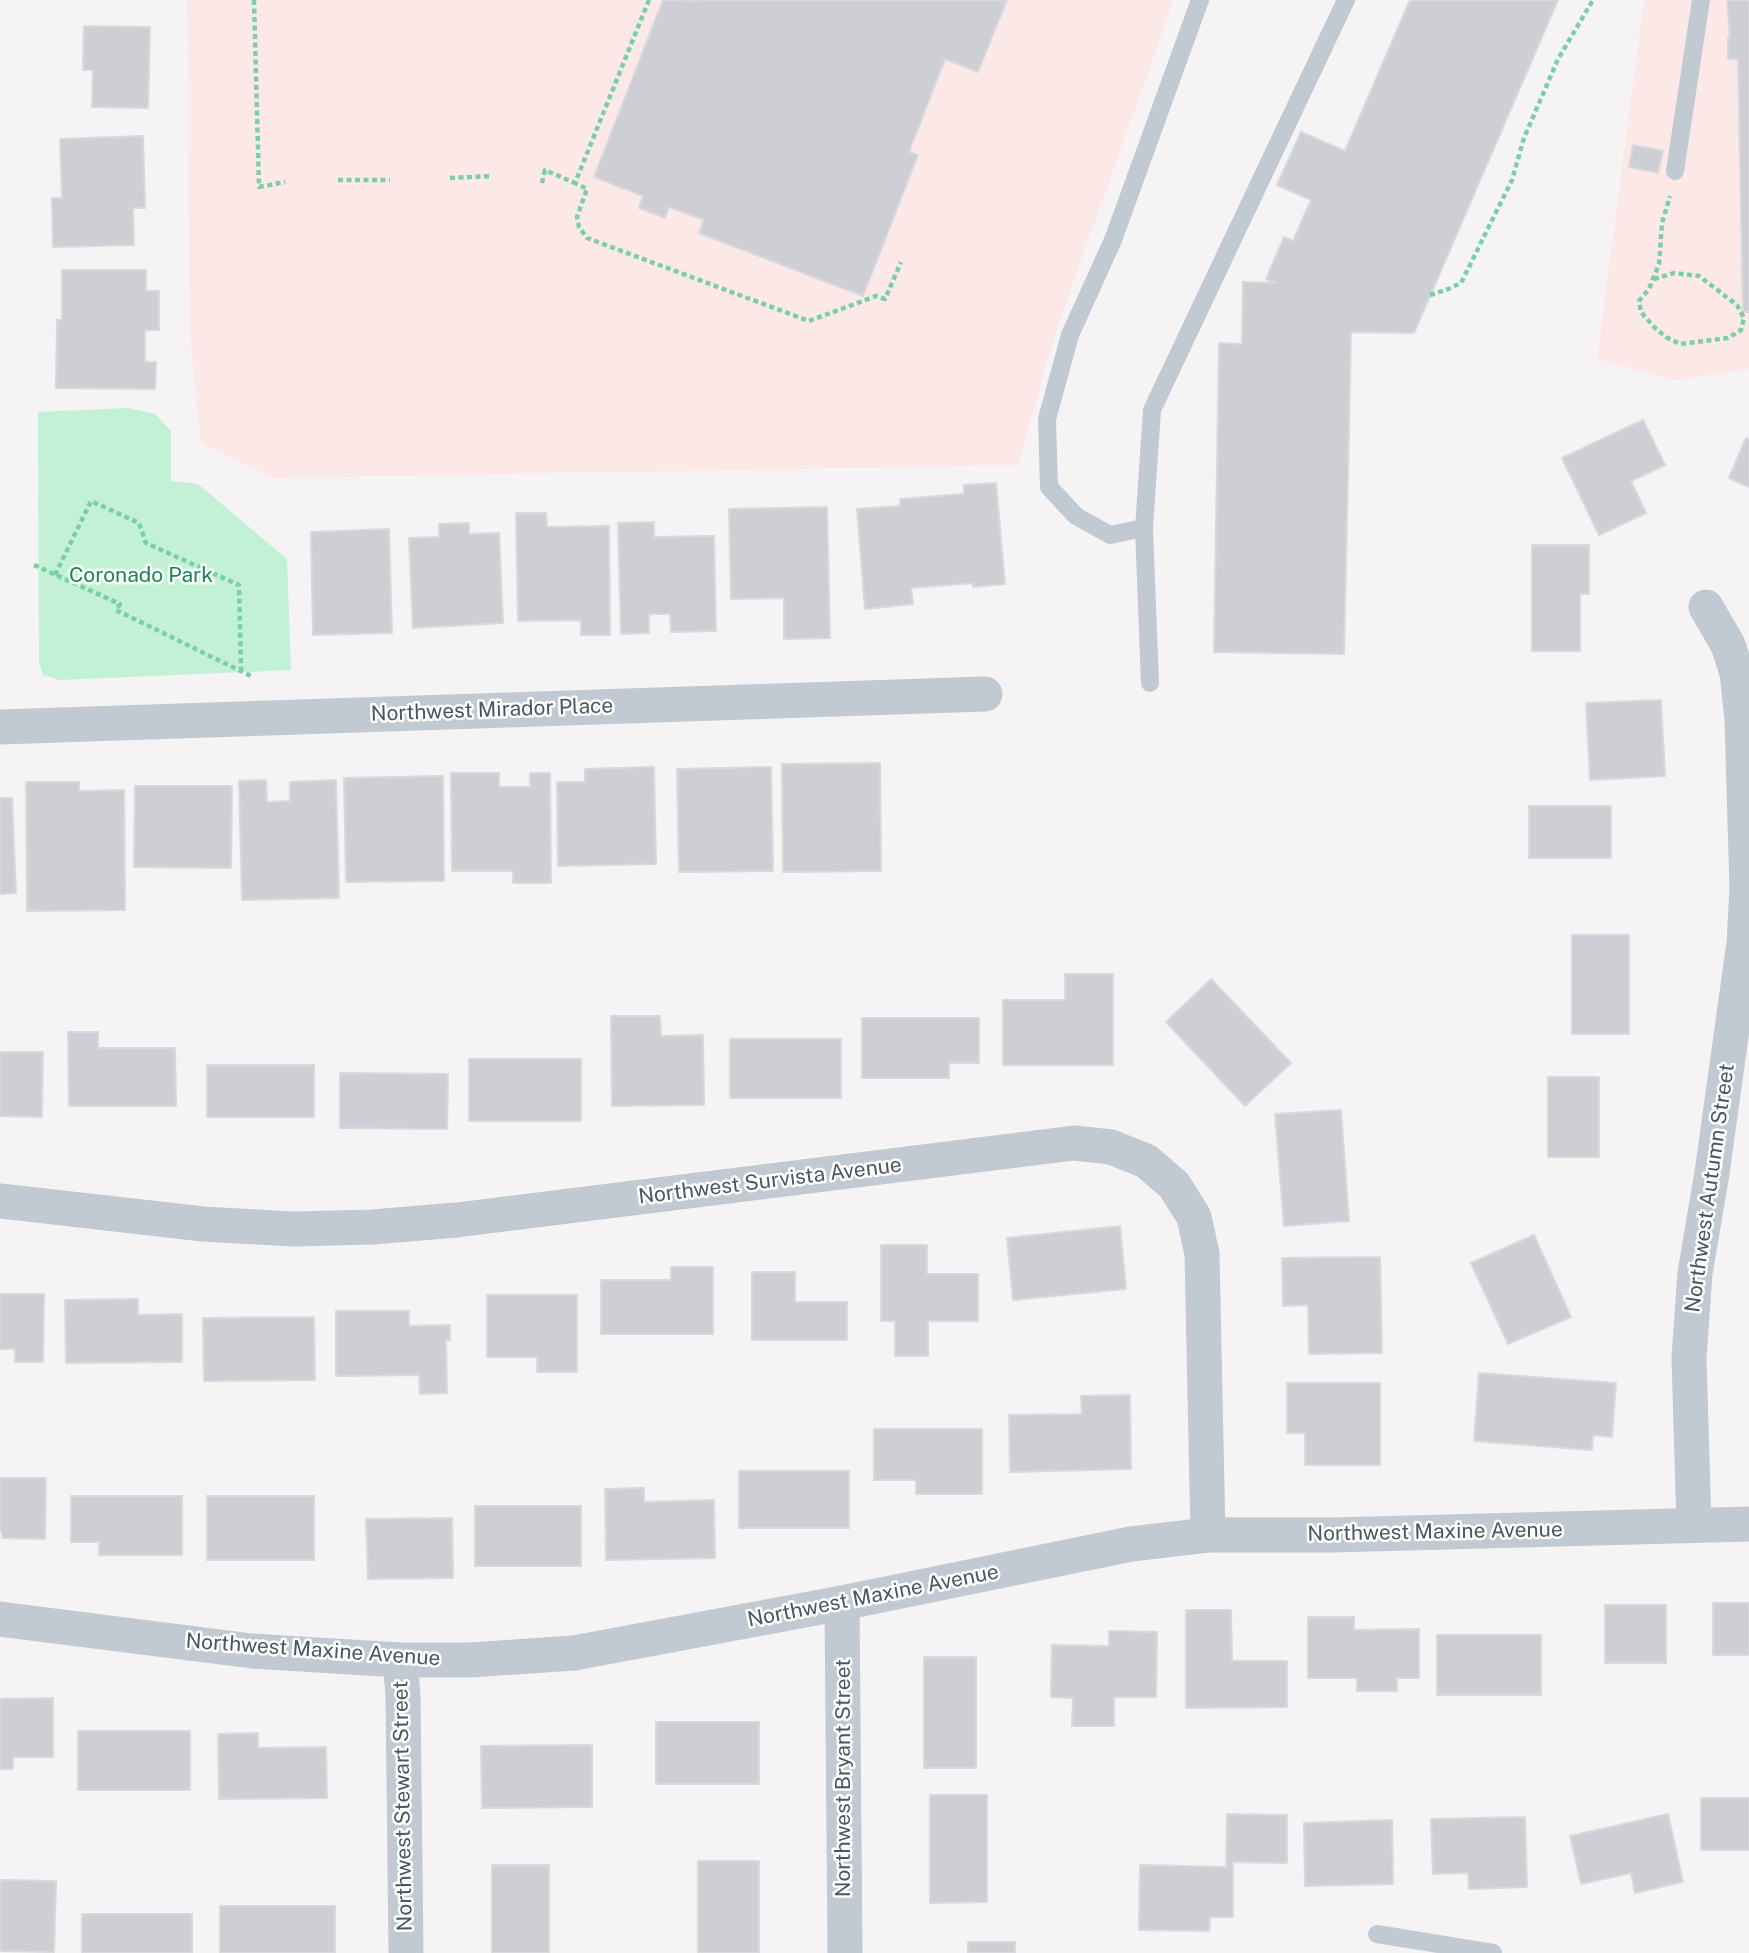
<!DOCTYPE html>
<html>
<head>
<meta charset="utf-8">
<style>
	body { margin:0 }
	canvas { display:block; background:#f5f3f3 }
</style>
</head>
<body>
<canvas width="1749" height="1953"></canvas>
<script>
const c = document.querySelector('canvas').getContext('2d');
c.lineJoin = 'round';
function paint(path, color) {
  c.fillStyle = color;
  c.fill(path, 'evenodd');
}
function shape(rows) {
  const path = new Path2D();
  for (const r of rows) {
    path.moveTo(r[0], r[1]);
    for (let i = 2; i < r.length; i += 2) path.lineTo(r[i], r[i + 1]);
  }
  return path;
}
function trace(path, color, width, dash) {
  c.strokeStyle = color;
  c.lineWidth = width;
  c.lineCap = dash ? 'butt' : 'round';
  c.setLineDash(dash || []);
  c.stroke(path);
}
function write(font, color, halo, rows, align = 'center') {
  c.font = font + ' "Public Sans",sans-serif';
  c.lineWidth = 5;
  c.setLineDash([]);
  c.textBaseline = 'middle';
  c.strokeStyle = halo;
  c.fillStyle = color;
  for (const [text, x, y, turn = 0] of rows) {
    c.save();
    c.translate(x, y);
    c.rotate((+turn || 0) * Math.PI / 180);
    c.textAlign = isNaN(turn) ? turn : align;
    if (halo) c.strokeText(text, 0, 0);
    c.fillText(text, 0, 0);
    c.restore();
  }
}
paint(shape([
	[187,0,1174,0,1056,331,1018,465,274,478,201,443,190,337],
	[1644,0,1749,0,1749,369,1677,380,1597,359]
]), '#fce8e6');
paint(shape([
	[128,408,155,414,171,431,171,481,198,484,287,559,291,670,59,680,43,675,39,662,38,412]
]), '#c3f1d5');
const building = shape([
	[663,0,700,1,701,0,1007,0,978,72,945,59,909,152,918,155,863,296,699,233,704,220,669,207,665,218,639,208,643,196,594,177,663,0],
	[1410,0,1558,0,1414,333,1351,332,1344,654,1214,652,1219,343,1242,344,1243,282,1276,283,1266,279,1284,237,1293,241,1311,200,1277,185,1301,132,1345,151,1410,0],
	[1727,0,1749,0,1749,312,1743,312,1738,59,1728,59,1728,38,1730,38,1727,0],
	[84,26,150,27,148,108,92,107,93,70,83,70,84,26],
	[143,136,145,208,133,208,134,245,53,247,52,198,62,198,60,139,143,136],
	[1633,145,1663,151,1658,173,1629,167,1633,145],
	[62,270,146,270,146,291,159,291,159,330,145,330,145,362,156,362,155,389,56,388,57,320,62,320,62,270],
	[1643,420,1665,465,1631,481,1646,513,1599,535,1562,458,1643,420],
	[1746,438,1749,439,1749,487,1729,478,1746,438],
	[996,483,1005,584,973,587,973,583,911,588,913,604,865,609,857,509,900,506,900,499,964,494,964,485,996,483],
	[827,507,830,638,784,639,784,598,731,599,729,509,827,507],
	[516,513,546,513,547,527,609,526,610,635,581,635,581,620,518,621,516,513],
	[654,522,654,537,714,536,716,631,671,632,670,614,649,614,649,633,621,634,618,523,654,522],
	[469,523,469,534,499,533,503,623,413,628,409,538,439,537,439,524,469,523],
	[389,529,392,633,313,635,311,532,389,529],
	[1532,545,1589,545,1589,594,1580,594,1580,651,1532,651,1532,545],
	[1661,700,1665,776,1590,780,1586,703,1661,700],
	[880,763,881,871,783,872,782,764,880,763],
	[654,767,656,864,558,866,557,782,585,782,585,769,654,767],
	[771,767,773,871,679,872,677,769,771,767],
	[451,773,499,773,499,787,530,787,530,773,550,773,551,883,513,883,513,871,452,871,451,773],
	[443,776,444,881,346,882,344,778,443,776],
	[266,780,267,802,290,801,290,782,336,780,339,898,242,900,239,781,266,780],
	[26,782,79,782,79,791,124,790,125,910,27,911,26,782],
	[135,786,232,786,231,868,134,867,135,786],
	[0,798,12,798,16,893,0,894,0,798],
	[1529,806,1611,806,1611,858,1529,858,1529,806],
	[1572,935,1629,935,1629,1034,1572,1034,1572,935],
	[1065,974,1113,974,1113,1065,1003,1065,1003,1000,1065,1000,1065,974],
	[1211,979,1291,1063,1245,1106,1166,1022,1211,979],
	[611,1016,660,1016,661,1036,703,1035,704,1105,612,1106,611,1016],
	[862,1018,979,1018,979,1063,949,1063,949,1078,862,1078,862,1018],
	[68,1032,98,1032,98,1048,175,1048,176,1106,69,1106,68,1032],
	[730,1039,841,1039,841,1098,730,1098,730,1039],
	[0,1052,43,1052,42,1117,0,1116,0,1052],
	[469,1059,581,1059,581,1121,469,1121,469,1059],
	[207,1065,314,1065,314,1117,207,1117,207,1065],
	[340,1073,448,1074,447,1129,340,1128,340,1073],
	[1548,1077,1599,1077,1599,1157,1548,1157,1548,1077],
	[1341,1110,1349,1221,1284,1226,1275,1114,1341,1110],
	[1120,1226,1126,1289,1013,1300,1007,1238,1120,1226],
	[1534,1235,1571,1317,1508,1344,1471,1263,1534,1235],
	[881,1245,927,1245,927,1274,978,1274,978,1321,928,1321,928,1356,895,1356,895,1321,881,1321,881,1245],
	[1380,1257,1382,1353,1309,1354,1308,1305,1283,1306,1282,1258,1380,1257],
	[671,1267,713,1267,713,1334,601,1334,601,1280,671,1280,671,1267],
	[752,1272,795,1272,795,1302,847,1302,847,1340,752,1340,752,1272],
	[0,1294,44,1294,43,1362,15,1362,15,1349,0,1349,0,1294],
	[487,1295,577,1295,577,1372,537,1372,537,1357,487,1357,487,1295],
	[138,1299,138,1315,182,1314,182,1362,66,1363,65,1300,138,1299],
	[336,1311,409,1311,409,1326,450,1325,450,1340,446,1340,447,1393,420,1394,419,1375,336,1376,336,1311],
	[314,1317,315,1380,204,1381,203,1318,314,1317],
	[1479,1373,1616,1383,1612,1437,1593,1435,1592,1450,1474,1441,1479,1373],
	[1287,1383,1380,1383,1380,1465,1305,1465,1305,1433,1287,1433,1287,1383],
	[1130,1395,1131,1469,1010,1472,1009,1415,1082,1414,1081,1396,1130,1395],
	[874,1429,982,1429,982,1494,916,1494,916,1480,874,1480,874,1429],
	[739,1471,849,1471,849,1528,739,1528,739,1471],
	[0,1478,46,1478,45,1539,2,1538,2,1531,0,1531,0,1478],
	[644,1488,644,1502,714,1500,715,1558,606,1560,605,1489,644,1488],
	[71,1496,182,1496,182,1555,99,1555,99,1542,71,1542,71,1496],
	[207,1496,314,1496,314,1560,207,1560,207,1496],
	[475,1506,581,1506,581,1566,475,1566,475,1506],
	[452,1518,453,1578,368,1579,366,1519,452,1518],
	[1713,1603,1749,1603,1749,1655,1713,1655,1713,1603],
	[1605,1605,1666,1605,1666,1663,1605,1663,1605,1605],
	[1186,1610,1231,1610,1232,1661,1287,1661,1287,1707,1186,1708,1186,1610],
	[1308,1617,1354,1617,1354,1630,1419,1629,1419,1678,1397,1678,1397,1691,1357,1691,1357,1678,1308,1678,1308,1617],
	[1109,1631,1157,1632,1156,1697,1114,1697,1114,1726,1072,1726,1073,1698,1051,1697,1052,1645,1109,1646,1109,1631],
	[1437,1635,1541,1635,1541,1695,1437,1695,1437,1635],
	[924,1657,976,1657,976,1768,924,1768,924,1657],
	[53,1698,53,1757,13,1757,13,1769,0,1769,0,1699,53,1698],
	[656,1722,759,1722,759,1784,656,1784,656,1722],
	[78,1731,190,1731,190,1790,78,1790,78,1731],
	[258,1733,258,1748,326,1747,327,1798,219,1799,218,1734,258,1733],
	[592,1745,592,1807,482,1808,481,1746,592,1745],
	[930,1795,987,1795,987,1902,930,1903,930,1795],
	[1701,1798,1749,1798,1749,1850,1701,1850,1701,1798],
	[1227,1814,1287,1815,1287,1863,1233,1862,1233,1917,1210,1917,1209,1931,1139,1930,1140,1865,1226,1867,1227,1814],
	[1668,1814,1683,1882,1635,1893,1631,1873,1581,1884,1570,1836,1668,1814],
	[1525,1817,1527,1887,1469,1889,1468,1873,1433,1874,1431,1819,1525,1817],
	[1392,1820,1393,1884,1305,1886,1304,1823,1392,1820],
	[698,1861,759,1861,759,1953,698,1953,698,1861],
	[492,1865,549,1865,549,1953,492,1953,492,1865],
	[0,1880,56,1881,54,1952,0,1951,0,1880],
	[220,1906,335,1906,335,1953,220,1953,220,1906],
	[82,1914,192,1914,192,1953,82,1953,82,1914],
	[968,1942,1015,1942,1015,1953,968,1953,968,1942]
]);
paint(building, '#cdcfd5');
trace(building, '#d7d9de', 2);
trace(shape([
	[254,0,259,187,285,182],
	[649,0,575,183,587,189,577,217,579,227,587,238,809,321,876,296,885,299,901,262],
	[450,178,492,176],
	[338,180,390,180],
	[542,183,545,170,575,183],
	[1654,279,1674,273,1699,276,1737,305,1744,318,1741,330,1728,338,1680,344,1666,337,1654,327,1641,312,1639,301,1649,289,1659,264,1662,223,1670,196],
	[1430,295,1446,290,1461,283,1512,180,1524,138,1558,59,1593,0],
	[34,565,120,604,116,610,251,676],
	[55,575,91,501,139,523,146,543,239,585,241,670]
]), '#7ad0a6', 4.5, [5, 3.5]);
trace(shape([
	[1675,171,1701,0],
	[1144,528,1110,535,1076,516,1049,487,1047,419,1070,335,1113,240,1200,0],
	[1150,683,1144,528,1152,410,1346,0],
	[1377,1934,1493,1953]
]), '#c1cad2', 18);
trace(shape([
	[0,727,985,694],
	[0,1201,203,1224,293,1229,372,1227,457,1220,1074,1143,1111,1147,1146,1161,1174,1185,1194,1217,1202,1254,1208,1535],
	[1694,1525,1689,1358,1695,1273,1712,1173,1744,943,1747,889,1742,720,1737,673,1728,645,1706,607],
	[842,1603,845,1953],
	[0,1619,252,1651,400,1660,470,1660,574,1653,842,1603,1131,1544,1208,1535,1332,1535,1749,1524],
	[400,1660,403,1695,406,1953]
]), '#c1cad2', 35);
write('21px', '#17864f', '#fff', [
	["Coronado Park",141,576]
]);
write('21px', '#4a5661', '#fff', [
	["Northwest Mirador Place",492,710,-2],
	["Northwest Survista Avenue",770,1181,-7],
	["Northwest Autumn Street",1710,1188,-82],
	["Northwest Maxine Avenue",1435,1532,-1],
	["Northwest Maxine Avenue",873,1596,-11],
	["Northwest Maxine Avenue",313,1650,4],
	["Northwest Bryant Street",844,1778,-90],
	["Northwest Stewart Street",403,1806,-91]
]);
</script>
</body>
</html>
